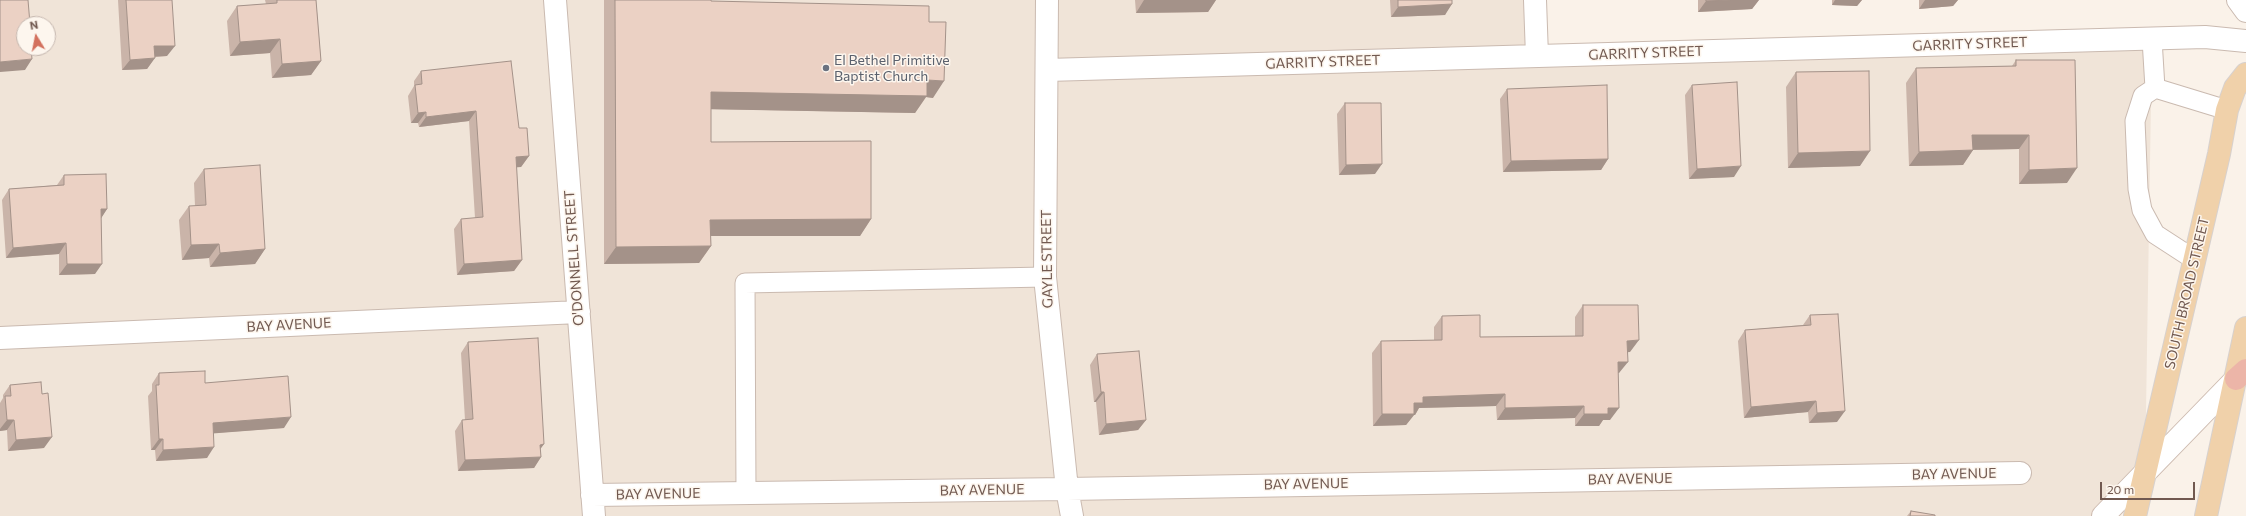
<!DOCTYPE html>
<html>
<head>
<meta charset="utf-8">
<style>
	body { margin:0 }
	#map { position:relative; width:2246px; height:516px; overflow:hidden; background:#faf2e9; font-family:Commissioner,sans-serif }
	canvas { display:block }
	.north { position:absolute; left:16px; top:16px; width:40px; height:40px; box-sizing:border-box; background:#fdf6ee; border:1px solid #c5b7af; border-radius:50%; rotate:350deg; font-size:11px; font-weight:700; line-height:16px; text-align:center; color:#715950 }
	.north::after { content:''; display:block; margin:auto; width:14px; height:18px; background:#d3715e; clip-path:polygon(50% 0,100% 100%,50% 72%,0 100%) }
	.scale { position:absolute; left:2100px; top:482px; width:95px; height:18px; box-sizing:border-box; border:2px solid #715950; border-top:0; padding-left:5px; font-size:12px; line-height:14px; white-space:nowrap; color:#715950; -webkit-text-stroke:3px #fdf6ee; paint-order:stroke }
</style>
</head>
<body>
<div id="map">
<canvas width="2246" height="516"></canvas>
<div class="north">N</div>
<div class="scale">20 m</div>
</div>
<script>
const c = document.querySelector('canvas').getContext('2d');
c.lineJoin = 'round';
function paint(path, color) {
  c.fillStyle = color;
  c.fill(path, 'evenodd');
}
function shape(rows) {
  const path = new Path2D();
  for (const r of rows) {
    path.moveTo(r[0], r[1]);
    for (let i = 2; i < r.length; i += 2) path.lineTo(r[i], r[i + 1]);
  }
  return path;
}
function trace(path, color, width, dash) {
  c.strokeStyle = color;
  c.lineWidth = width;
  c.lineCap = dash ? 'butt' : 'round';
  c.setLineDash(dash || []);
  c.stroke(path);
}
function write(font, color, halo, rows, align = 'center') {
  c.font = font + ' Commissioner,sans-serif';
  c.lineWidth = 3;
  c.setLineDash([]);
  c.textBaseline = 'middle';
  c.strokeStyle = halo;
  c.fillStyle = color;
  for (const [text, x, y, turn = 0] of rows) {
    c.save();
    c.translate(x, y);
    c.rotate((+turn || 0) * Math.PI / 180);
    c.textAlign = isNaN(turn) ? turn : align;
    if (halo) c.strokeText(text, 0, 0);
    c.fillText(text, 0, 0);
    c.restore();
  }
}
paint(shape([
	[0,0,1535,0,1537,55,2152,39,2145,473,2106,516,0,516],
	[24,24,48,24,48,48,24,48]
]), '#f0e4d8');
const service = shape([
	[2152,39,2155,88,2143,96,2135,121,2138,189,2142,210,2155,234,2195,260],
	[2155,88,2227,110],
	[746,493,745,283,1045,277]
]);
const minor = shape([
	[555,0,594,516],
	[1047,0,1045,277,1067,489,1072,516],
	[1535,0,1537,56],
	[2238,0,2246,11],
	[1047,70,2205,37,2246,41],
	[0,338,579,312],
	[592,495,1067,489,2020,473]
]);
const secondary = shape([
	[2103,516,2236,379]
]);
const primary = shape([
	[2135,516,2219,154,2227,110,2235,88,2246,74],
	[2206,516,2246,328]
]);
const motorway = shape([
	[2236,379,2246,370]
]);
trace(service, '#cabab0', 21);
trace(minor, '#cabab0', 24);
trace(secondary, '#cebcb1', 24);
trace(primary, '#d7d1ce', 24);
trace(motorway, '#d7d1ce', 24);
trace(service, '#fff', 19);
trace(minor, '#fff', 22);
trace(secondary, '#fff', 22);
trace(primary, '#f0d1aa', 22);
trace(motorway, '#ecb5a8', 22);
paint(shape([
	[118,0,172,0,167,56,155,57,147,69,122,70],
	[265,0,316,0,321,61,311,75,272,78,270,53,230,56,227,21,237,6,266,4],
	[604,0,711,0,711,1,929,22,933,98,926,97,915,113,711,109,711,142,871,219,860,236,711,236,711,246,699,263,604,264],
	[1135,0,1216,0,1208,12,1136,13],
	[1390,0,1452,0,1445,15,1391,17],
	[1698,0,1759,0,1752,9,1698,12],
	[1832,0,1862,0,1857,6,1832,5],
	[1919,0,1958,0,1953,6,1919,9],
	[2016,60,2067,183,2019,184,2019,149,1973,150,1963,165,1909,166,1906,83,1916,68,2012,66],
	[421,71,519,128,529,156,521,167,516,167,522,260,514,271,457,275,454,229,461,219,475,218,469,121,419,127,418,123,411,123,408,96,414,86,414,81],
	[1796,72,1860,166,1788,168,1786,87],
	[1692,85,1734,177,1689,179,1685,95],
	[1507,89,1608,159,1601,170,1503,172,1500,99],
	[1345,103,1375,174,1339,175,1337,114],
	[204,169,265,249,255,264,210,267,209,258,182,260,179,220,189,206,195,206,194,183],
	[64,175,107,209,101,218,95,274,59,275,59,254,6,258,2,200,9,189,57,185],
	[1583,305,1630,352,1627,352,1619,373,1618,373,1610,420,1603,420,1599,426,1575,426,1575,418,1497,420,1496,406,1419,408,1415,415,1414,415,1406,425,1373,426,1372,353,1381,341,1434,340,1434,327,1442,316,1480,337,1575,336,1575,317],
	[1810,315,1837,422,1809,423,1808,412,1744,418,1738,341,1745,330,1803,325],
	[468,342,544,444,540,449,541,457,534,468,458,471,455,431,462,420,465,420,461,353],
	[1097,354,1146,420,1138,430,1099,435,1096,402,1094,402,1090,365],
	[159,373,205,383,284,428,214,433,207,458,156,461,155,450,151,450,148,396,152,391,152,384],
	[10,385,44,448,8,451,7,430,0,431,0,403,3,398,3,395],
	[1911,511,1935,516,1907,516]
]), '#cab4a9');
paint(shape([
	[1144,0,1216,0,1208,12,1136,13],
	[1731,0,1759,0,1752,9,1698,12,1706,1],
	[1835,0,1862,0,1857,6,1832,5],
	[1925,0,1958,0,1953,6,1919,9],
	[1452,4,1445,15,1391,17,1398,7],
	[280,39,270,53,230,56,240,42],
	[154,46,175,46,167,56,147,57],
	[155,58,147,69,122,70,130,60],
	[32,59,25,70,0,72,0,62],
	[321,61,311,75,272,78,282,64],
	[927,80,944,81,933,98,926,97,915,113,699,109,711,92],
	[476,111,469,121,419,127,426,117],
	[426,112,418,123,411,123,418,113],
	[1972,135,2029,135,2019,149,1962,150],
	[1973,150,1963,165,1909,166,1919,152],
	[1870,151,1860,166,1788,168,1798,153],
	[529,156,521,167,508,168,516,157],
	[1608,159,1601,170,1503,172,1511,161],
	[1382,164,1375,174,1339,175,1346,165],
	[1741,166,1734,177,1689,179,1697,169],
	[2077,168,2067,183,2019,184,2029,170],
	[101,209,107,209,100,220],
	[871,219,860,236,699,236,710,220],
	[66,243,59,254,6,258,13,248],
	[219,244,209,258,182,260,191,245],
	[711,246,699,263,604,264,616,247],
	[265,249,255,264,210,267,220,253],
	[522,260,514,271,457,275,464,264],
	[67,264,102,264,95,274,59,275],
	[1639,340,1630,352,1619,353,1627,341],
	[1618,362,1628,362,1619,373,1610,373],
	[1101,392,1104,392,1096,402,1094,402],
	[1505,394,1496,406,1419,408,1415,415,1414,415,1406,425,1373,426,1382,414,1414,403,1423,397],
	[1816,401,1808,412,1744,418,1751,407],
	[1584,406,1575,418,1497,420,1505,408],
	[1608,408,1619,408,1610,420,1603,420,1599,426,1575,426,1584,414],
	[1845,411,1837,422,1809,423,1817,413],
	[291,417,284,428,206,434,213,423],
	[7,420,14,420,7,430,0,431,0,429],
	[1146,420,1138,430,1099,435,1106,424],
	[52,437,44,448,8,451,16,440],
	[159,439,163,439,155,450,151,450],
	[544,444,536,455,540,445],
	[214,447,207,458,156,461,163,450],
	[541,457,534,468,458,471,465,460]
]), '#a49289');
const building = shape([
	[0,0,28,0,30,24,24,24,24,48,31,48,32,59,0,62,0,0],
	[126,0,172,0,175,46,154,46,155,58,130,60,126,0],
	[277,0,316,0,321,61,282,64,280,39,240,42,237,6,277,3,277,0],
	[615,0,711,0,711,1,929,6,929,22,946,22,944,81,927,80,927,96,711,92,711,142,871,141,871,219,710,220,711,246,616,247,615,0],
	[1398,0,1452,0,1452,4,1398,7,1398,0],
	[1706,0,1731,0,1706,1,1706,0],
	[2016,60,2075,60,2077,168,2029,170,2029,135,1972,135,1973,150,1919,152,1916,68,2016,66,2016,60],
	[511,61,519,128,527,128,529,156,516,157,522,260,464,264,461,219,483,217,476,111,426,117,426,112,418,113,415,85,422,84,421,71,511,61],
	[1869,71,1870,151,1798,153,1796,72,1869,71],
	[1737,82,1741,166,1697,169,1692,85,1737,82],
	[1607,85,1608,159,1511,161,1507,89,1607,85],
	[1345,103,1381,103,1382,164,1346,165,1345,103],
	[260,165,265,249,220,253,219,244,191,245,189,206,206,205,204,169,260,165],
	[106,174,107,209,101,209,102,264,67,264,66,243,13,248,9,189,64,185,64,175,106,174],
	[1583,305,1638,305,1639,340,1627,341,1628,362,1618,362,1619,408,1608,408,1608,414,1584,414,1584,406,1505,408,1505,394,1423,397,1423,403,1414,403,1414,414,1382,414,1381,341,1442,340,1442,316,1480,315,1480,337,1583,336,1583,305],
	[1838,314,1845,411,1817,413,1816,401,1751,407,1745,330,1811,325,1810,315,1838,314],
	[538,338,544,444,540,445,541,457,465,460,462,420,473,419,468,342,538,338],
	[1139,351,1146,420,1106,424,1104,392,1101,392,1097,354,1139,351],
	[205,371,205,383,288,376,291,417,213,423,214,447,163,450,163,439,159,439,156,385,159,385,159,373,205,371],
	[41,382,42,394,48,393,52,437,16,440,14,420,7,420,5,396,11,396,10,385,41,382],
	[1911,511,1935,515,1935,516,1910,516,1911,511]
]);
paint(building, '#ebd1c4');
trace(building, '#a49289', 1);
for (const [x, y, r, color] of [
	[826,68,4,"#6b7280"]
]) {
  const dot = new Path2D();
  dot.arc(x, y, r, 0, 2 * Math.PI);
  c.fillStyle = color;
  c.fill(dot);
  trace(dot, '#fdf6ee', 1.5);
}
write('14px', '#715950', '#fdf6ee', [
	["GARRITY STREET",1970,44,-2],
	["GARRITY STREET",1646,53,-2],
	["GARRITY STREET",1323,62,-2],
	["O'DONNELL STREET",574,258,-94],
	["GAYLE STREET",1047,259,-91],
	["SOUTH BROAD STREET",2187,293,-77],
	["BAY AVENUE",289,325,-3],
	["BAY AVENUE",1954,474,-1],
	["BAY AVENUE",1630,479,-1],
	["BAY AVENUE",1306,484,-1],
	["BAY AVENUE",982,490,-1],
	["BAY AVENUE",658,494,-1]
]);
write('14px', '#5b616d', '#fdf6ee', [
	["El Bethel Primitive",834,60],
	["Baptist Church",834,76]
], 'left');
</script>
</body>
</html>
